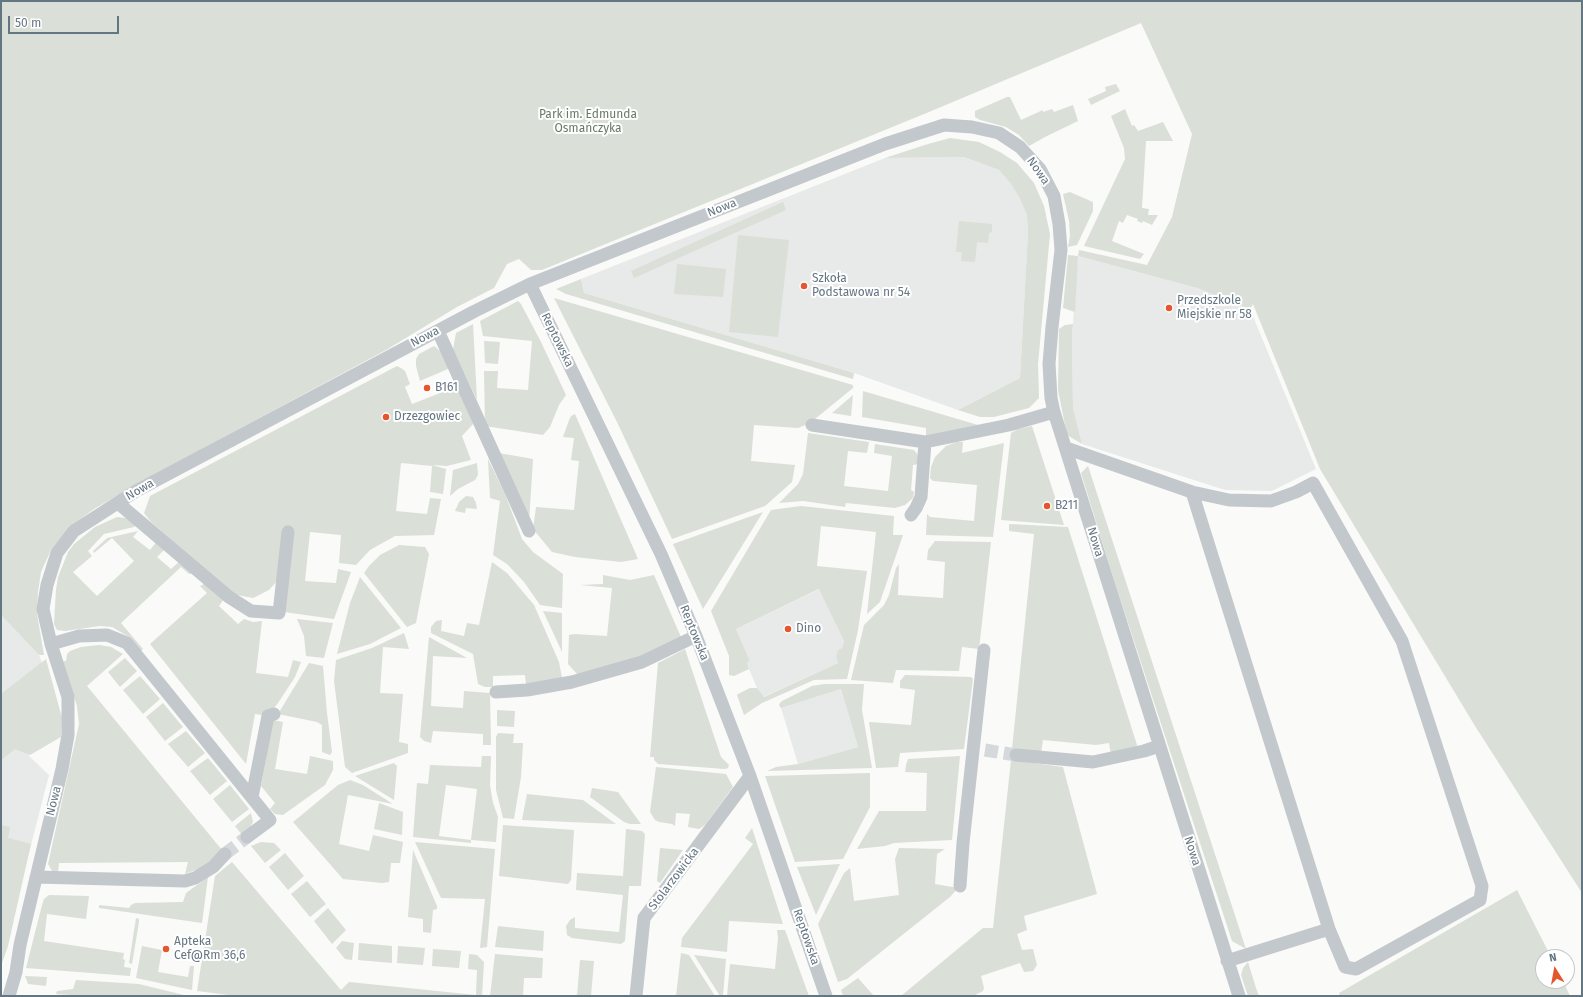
<!DOCTYPE html>
<html>
<head>
<meta charset="utf-8">
<style>
	body { margin:0 }
	#map { position:relative; width:1583px; height:997px; overflow:hidden; background:#fafaf8; font-family:"Fira Sans",sans-serif }
	canvas { display:block }
	.frame { position:absolute; inset:0; border:2px solid #657683; pointer-events:none }
	.north { position:absolute; left:1535px; top:949px; width:40px; height:40px; box-sizing:border-box; background:#fff; border:1px solid #c1c8cd; border-radius:50%; rotate:349deg; font-size:11px; font-weight:700; line-height:16px; text-align:center; color:#657683 }
	.north::after { content:''; display:block; margin:auto; width:14px; height:18px; background:#e4572e; clip-path:polygon(50% 0,100% 100%,50% 72%,0 100%) }
	.scale { position:absolute; left:8px; top:16px; width:111px; height:18px; box-sizing:border-box; border:2px solid #657683; border-top:0; padding-left:5px; font-size:12px; line-height:14px; white-space:nowrap; color:#657683; -webkit-text-stroke:3px #fff; paint-order:stroke }
</style>
</head>
<body>
<div id="map">
<canvas width="1583" height="997"></canvas>
<div class="frame"></div>
<div class="north">N</div>
<div class="scale">50 m</div>
</div>
<script>
const c = document.querySelector('canvas').getContext('2d');
c.lineJoin = 'round';
function paint(path, color) {
  c.fillStyle = color;
  c.fill(path, 'evenodd');
}
function shape(rows) {
  const path = new Path2D();
  for (const r of rows) {
    path.moveTo(r[0], r[1]);
    for (let i = 2; i < r.length; i += 2) path.lineTo(r[i], r[i + 1]);
  }
  return path;
}
function trace(path, color, width, dash) {
  c.strokeStyle = color;
  c.lineWidth = width;
  c.lineCap = dash ? 'butt' : 'round';
  c.setLineDash(dash || []);
  c.stroke(path);
}
function write(font, color, halo, rows, align = 'center') {
  c.font = font + ' "Fira Sans",sans-serif';
  c.lineWidth = 4;
  c.setLineDash([]);
  c.textBaseline = 'middle';
  c.strokeStyle = halo;
  c.fillStyle = color;
  for (const [text, x, y, turn = 0] of rows) {
    c.save();
    c.translate(x, y);
    c.rotate((+turn || 0) * Math.PI / 180);
    c.textAlign = isNaN(turn) ? turn : align;
    if (halo) c.strokeText(text, 0, 0);
    c.fillText(text, 0, 0);
    c.restore();
  }
}
paint(shape([
	[964,157,999,170,1011,184,1020,199,1027,215,1028,233,1020,378,958,410,854,373,584,293,581,279,885,158],
	[1078,256,1197,288,1250,309,1316,469,1272,491,1225,490,1082,444,1073,408,1072,335],
	[820,589,844,641,842,648,838,650,836,656,838,663,763,697,757,688,749,669,747,663,750,661,736,629],
	[1,615,39,655,52,689,6,722,30,757,49,775,1,962],
	[841,689,858,747,798,764,781,708]
]), '#e8e9e9');
paint(shape([
	[1,1,1582,1,1582,893,1475,726,1320,469,1253,304,1250,309,1197,288,1078,256,1075,312,1063,308,1068,255,1078,256,1079,250,1147,265,1172,217,1192,134,1141,23,929,112,542,270,531,270,519,259,507,264,494,288,457,307,386,350,144,480,94,509,75,523,51,550,41,572,38,592,37,614,44,655,39,655,1,615],
	[1116,84,1120,91,1091,105,1088,99,1106,91,1105,87],
	[1007,97,1010,97,1021,120,1043,110,1043,112,1052,109,1054,112,1073,105,1078,121,1045,137,1029,146,1019,135,1006,127,980,120,975,117,975,111],
	[1125,109,1132,126,1134,125,1138,131,1163,122,1173,141,1146,141,1142,208,1149,209,1148,215,1158,215,1152,225,1143,221,1142,223,1137,221,1138,219,1127,215,1123,223,1119,221,1112,241,1144,254,1140,259,1084,246,1125,159,1124,148,1111,116],
	[950,138,979,142,1000,152,1017,163,1034,183,1044,206,1050,234,1038,364,1039,398,1029,408,994,417,980,417,958,410,1020,378,1028,233,1027,215,1020,199,1011,184,999,170,964,157,885,158,928,144],
	[1070,192,1093,202,1093,211,1077,245,1068,247,1070,236,1069,221,1063,194],
	[783,202,786,210,634,278,631,271],
	[959,221,992,224,992,232,989,233,988,243,977,242,975,262,961,261,962,252,956,252],
	[738,235,789,240,778,337,729,332],
	[677,264,726,269,723,297,674,294],
	[581,279,584,293,854,373,853,379,566,294,556,289],
	[554,298,853,385,853,388,810,423,798,428,754,425,751,461,795,465,792,482,765,506,672,539,617,422],
	[518,301,521,304,541,342,566,395,559,405,550,427,543,435,485,426,484,371,498,371,497,388,528,390,532,341,483,336,480,321],
	[473,324,477,400,453,349,456,333],
	[1073,324,1072,335,1073,408,1082,444,1067,435,1058,390,1059,329,1065,325],
	[484,341,500,342,498,364,485,363],
	[434,346,444,354,450,368,420,381,416,366,416,359,419,354],
	[397,366,401,368,405,371,410,384,405,387,412,404,448,390,460,390,473,424,462,436,471,460,447,466,432,465,446,469,443,494,430,492,432,466,401,463,396,511,427,514,430,498,441,499,434,535,395,536,370,550,356,565,339,563,341,535,310,532,305,581,336,583,338,569,351,572,334,619,284,612,277,581,269,590,253,598,232,594,151,522,144,513,150,496],
	[863,391,978,425,926,436,926,428,862,417],
	[853,395,851,416,832,413],
	[575,414,638,559,621,562,575,557,552,552,533,529,536,507,574,510,579,461,571,460,574,438,563,437,569,420,571,416],
	[1032,426,1064,525,1001,520,1011,433,1018,429],
	[808,433,869,442,867,453,848,451,844,486,888,491,892,456,874,453,875,444,914,450,918,455,919,464,913,465,911,490,914,492,913,498,905,505,895,508,846,503,845,507,803,501,779,503,798,484,803,474],
	[957,442,963,442,962,453,1004,443,993,537,926,535,927,514,930,517,974,521,977,485,933,481,930,478,931,467,935,457,946,446],
	[499,453,533,459,529,522],
	[488,459,505,494,522,539,533,552,563,574,562,608,540,605,524,582,507,564,493,555,500,501,490,498],
	[477,463,478,475,475,480,458,489,450,496,453,470],
	[1088,466,1246,949,1232,941,1115,583,1081,473],
	[466,496,473,497,476,503,477,509,466,508,465,513,455,511,459,502],
	[801,506,894,516,893,535,903,535,880,602,867,614,876,532,821,526,817,566,867,571,858,630,847,679,814,680,762,703,744,715,737,695,738,694,750,688,757,688,764,697,838,663,836,656,838,650,842,648,844,641,819,589,736,629,750,661,747,663,749,669,734,676,729,675,729,656,711,611,771,510],
	[763,512,703,609,673,544],
	[117,517,126,518,137,524,134,527,104,534,88,551,92,556,73,572,97,596,134,561,112,538,94,553,93,551,107,538,138,531,133,537,150,550,157,541,166,548,157,557,171,569,180,561,191,569,191,574,189,574,181,567,121,623,143,649,141,651,131,638,112,627,100,626,65,631,57,630,54,624,56,590,58,577,68,552,74,544,95,527],
	[1009,524,1068,527,1137,745,1135,749,1111,755,1109,743,1096,745,1043,740,1041,753,1012,749,1034,534,1009,531],
	[935,541,991,542,979,649,962,647,959,671,896,670,893,683,851,680,864,625,884,605,889,595,896,568,899,564,898,595,943,598,945,562,927,560,928,550],
	[399,545,425,547,429,554,416,623,407,627,364,573,369,566,380,555],
	[492,562,507,573,534,605,559,662,562,678,526,685,525,675,493,676,493,687,485,687,478,684,473,654,431,633,431,627,436,621,442,620,441,631,464,636,467,623,479,625],
	[603,575,630,580,654,575,681,637,634,661,578,675,568,664,569,635,574,634,607,636,612,588,580,585,603,584],
	[360,577,401,628,370,644,337,654,350,603],
	[206,583,224,599,219,606,238,624,244,619,253,622,262,621,256,673,288,677,293,660,301,662,295,677,278,703,268,716,255,714,246,764,150,644,207,593,200,586],
	[543,611,562,613,562,652],
	[297,619,333,623,324,658,306,656,304,636],
	[404,633,409,649,383,647,380,693,403,694,399,742,408,744,408,753,352,773,345,767,334,681,336,660,372,648],
	[429,637,467,658,433,656,431,706,463,708,464,691,490,693,491,745,483,745,483,734,433,731,431,743,424,741,420,737],
	[99,645,111,647,123,654,87,686,222,850,203,867,185,874,188,862,59,863,58,873,52,871,48,864,79,724,77,706,63,661,66,661,67,654,70,651,81,647],
	[685,649,721,757,729,765,728,768,725,769,658,764,654,760,654,757,650,757,658,663],
	[125,658,137,671,120,687,108,672],
	[46,659,62,718,61,737,30,755,15,749,1,760,1,694],
	[309,663,323,666,327,713,332,752,330,755,322,752,322,725,317,722,278,714],
	[905,675,971,677,973,679,964,749,900,753,898,767,876,768,869,722,911,725,915,690,900,688,900,681],
	[140,676,160,699,143,714,123,690],
	[824,684,864,684,862,710,872,768,767,771,776,767,798,764,858,747,841,689,781,708,780,707,779,704,782,701,812,686],
	[163,703,183,727,165,741,146,717],
	[497,710,515,711,514,727,497,726],
	[273,720,283,722,275,769,307,774,310,756,333,761,333,770,325,785,283,815,275,814,270,809,275,803,261,786],
	[186,731,205,753,188,767,168,744],
	[498,733,514,734,513,743,523,743,521,777,514,819,503,818,496,790,496,737],
	[482,756,491,756,490,785,493,803,498,817,496,842,471,840,477,789,446,785,439,836,471,840,471,843,413,837,417,783,428,784,430,765,481,767],
	[960,756,952,840,894,843,885,846,857,849,879,811,926,811,927,773,905,772,906,765,908,759],
	[208,758,227,781,210,795,190,771],
	[1011,760,1063,767,1097,894,1024,916,1027,930,1017,934,1022,950,1033,949,1037,965,1033,971,1024,972,1020,963,981,976,984,988,983,991,973,996,901,996,983,928,993,928],
	[394,763,397,766,394,800,355,776],
	[656,767,726,774,733,787,705,825,699,829,688,827,690,814,676,813,675,826,672,824,659,822,655,820,650,812],
	[870,773,870,807,843,859,795,862,765,776],
	[350,780,363,785,393,804,348,795,339,844,369,851,373,835,403,842,400,863,391,863,389,882,382,883,343,879,293,822,338,785],
	[230,785,249,809,232,822,213,799],
	[592,788,618,792,641,824,630,824,624,822,590,797],
	[527,794,583,800,616,824,522,820],
	[379,803,403,812,402,835,374,829],
	[251,813,253,822,249,829,242,835,235,826],
	[1,825,10,827,8,838,31,844,8,946,1,966],
	[503,825,574,830,571,880,568,884,499,876],
	[752,828,783,924,729,921,727,952,681,947,682,938,753,844,745,838],
	[626,829,642,831,645,834,641,886,629,886,625,941,621,944,572,938,567,935,566,926,570,920,575,917,575,928,619,932,623,895,576,890,577,873,623,876],
	[261,842,274,843,281,850,265,863,251,846],
	[415,842,495,849,487,947,480,948,485,899,441,898],
	[660,848,683,850,660,883,657,881],
	[899,848,945,849,937,854,935,884,958,888,950,897,847,979,838,982,818,924,844,873,850,868,854,901,899,895,895,859],
	[413,850,437,906,437,909,433,910,431,933,423,932,423,919,408,917],
	[285,853,304,876,288,890,269,867],
	[232,862,341,990,349,982,476,995,477,970,468,969,469,954,477,955,484,962,482,996,236,996,197,991,215,876],
	[840,864,816,915,797,867],
	[208,877,202,923,99,908,99,905,129,908,131,905,135,903,183,902,186,893],
	[307,881,326,904,310,917,291,894],
	[1517,890,1551,957,1543,957,1543,981,1563,981,1570,996,1340,996,1339,993],
	[49,895,89,896,86,919,47,914,44,941,124,953,123,959,125,960,124,967,131,968,130,976,26,968,42,905,44,899],
	[328,908,346,930,332,944,314,921],
	[136,918,139,919,139,922,132,964,129,963],
	[498,926,544,931,543,951,495,947],
	[777,930,785,930,809,996,727,996,730,964,775,969,778,938],
	[342,941,354,943,352,960,345,959,336,948],
	[359,943,392,946,392,963,358,960],
	[142,946,162,950,158,972,188,977,190,966,194,966,192,990,136,978],
	[398,946,425,948,423,965,397,963],
	[433,949,461,951,459,968,432,966],
	[681,953,689,955,715,996,676,996],
	[495,954,543,958,542,978,524,978,523,996,490,996],
	[694,955,726,959,723,996,720,996],
	[580,960,594,961,591,996,577,996],
	[1248,962,1256,988,1259,996,1248,996,1241,975,1243,968],
	[25,976,47,977,46,986,28,984],
	[858,978,874,996,843,996,841,990],
	[76,980,139,984,188,996,84,996,56,994,57,991,73,989]
]), '#dadfd7');
trace(shape([
	[985,750,1016,755],
	[225,854,247,837]
]), '#d5d9db', 13, [13, 6]);
trace(shape([
	[530,284,661,554,696,636,750,776,826,996],
	[438,331,529,531],
	[812,425,925,442],
	[1066,448,1192,492,1329,929,1227,961],
	[1192,492,1229,500,1271,501,1296,492,1313,483,1402,641,1482,886,1480,900,1356,969,1345,967,1329,929],
	[118,503,229,597,251,611,279,613,288,532],
	[911,515,916,508,921,497,925,442,1009,425,1054,412],
	[51,644,79,636,107,635,127,643,270,820,247,837],
	[496,692,527,690,572,682,642,662,696,636],
	[1016,755,1093,762,1144,751,1159,746],
	[252,797,268,716,274,714],
	[36,877,185,881,195,878,213,867,225,854],
	[960,886,963,843,984,650],
	[9,996,16,972,20,945,62,769,68,735,68,697,51,644,43,609,47,585,57,553,74,531,136,491,475,311,530,284,885,144,944,125,972,127,999,133,1020,147,1040,169,1054,196,1059,224,1061,250,1052,327,1049,364,1051,398,1054,412,1239,996],
	[636,996,644,918,750,776]
]), '#c3c8cc', 13);
for (const [x, y, r, color] of [
	[804,286,4,"#e4572e"],
	[1169,308,4,"#e4572e"],
	[427,388,4,"#e4572e"],
	[386,417,4,"#e4572e"],
	[1047,506,4,"#e4572e"],
	[788,629,4,"#e4572e"],
	[166,949,4,"#e4572e"]
]) {
  const dot = new Path2D();
  dot.arc(x, y, r, 0, 2 * Math.PI);
  c.fillStyle = color;
  c.fill(dot);
  trace(dot, '#fff', 1.5);
}
write('12px', '#687a64', '#fff', [
	["Park im. Edmunda",588,115],
	["Osmańczyka",588,129]
]);
write('12px', '#657683', '#fff', [
	["Nowa",1038,171,55],
	["Nowa",722,208,-22],
	["Nowa",425,337,-28],
	["Reptowska",557,340,64],
	["Nowa",140,490,-30],
	["Nowa",1095,542,73],
	["Reptowska",694,633,68],
	["Nowa",54,801,-76],
	["Nowa",1192,851,72],
	["Stolarzowicka",674,879,-53],
	["Reptowska",806,937,71]
]);
write('12px', '#657683', '#fff', [
	["Szkoła",812,279],
	["Podstawowa nr 54",812,293],
	["Przedszkole",1177,301],
	["Miejskie nr 58",1177,315],
	["B161",435,388],
	["Drzezgowiec",394,417],
	["B211",1055,506],
	["Dino",796,629],
	["Apteka",174,942],
	["Cef@Rm 36,6",174,956]
], 'left');
</script>
</body>
</html>
